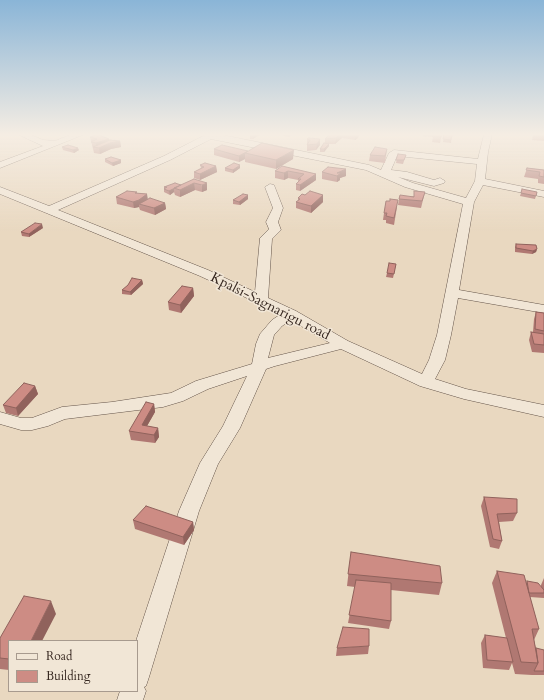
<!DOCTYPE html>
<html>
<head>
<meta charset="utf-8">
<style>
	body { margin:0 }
	#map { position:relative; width:544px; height:700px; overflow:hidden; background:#e9d8c0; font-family:Cardo,serif }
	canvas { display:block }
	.legend { position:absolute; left:8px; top:640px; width:130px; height:52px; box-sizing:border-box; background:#f1e6d6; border:1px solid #a79a8e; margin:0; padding:5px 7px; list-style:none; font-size:12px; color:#372821 }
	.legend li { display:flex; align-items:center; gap:8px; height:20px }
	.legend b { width:20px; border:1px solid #a79a8e }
</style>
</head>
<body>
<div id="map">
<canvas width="544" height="700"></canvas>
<ul class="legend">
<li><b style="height:5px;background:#f1e6d6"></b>Road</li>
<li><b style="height:11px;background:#cd8c84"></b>Building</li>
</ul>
</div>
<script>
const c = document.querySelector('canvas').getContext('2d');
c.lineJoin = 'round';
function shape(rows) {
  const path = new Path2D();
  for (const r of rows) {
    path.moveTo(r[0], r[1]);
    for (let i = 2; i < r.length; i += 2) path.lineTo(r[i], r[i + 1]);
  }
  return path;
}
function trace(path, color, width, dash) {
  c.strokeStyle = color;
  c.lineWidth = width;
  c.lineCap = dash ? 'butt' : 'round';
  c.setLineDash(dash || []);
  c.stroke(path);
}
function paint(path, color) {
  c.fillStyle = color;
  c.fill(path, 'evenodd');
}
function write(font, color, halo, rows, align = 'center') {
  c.font = font + ' Cardo,serif';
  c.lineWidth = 3;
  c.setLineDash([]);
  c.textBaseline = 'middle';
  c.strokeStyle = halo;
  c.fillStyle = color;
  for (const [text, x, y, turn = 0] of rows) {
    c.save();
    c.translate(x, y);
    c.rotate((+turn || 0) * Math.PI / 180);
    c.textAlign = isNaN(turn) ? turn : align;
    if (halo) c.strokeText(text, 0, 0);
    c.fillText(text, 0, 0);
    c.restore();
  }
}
const street = shape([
	[17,134,29,134,43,140,55,141,72,134,85,134,0,168,0,162,43,146,17,134],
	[207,134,218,134,369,165,381,170,389,153,394,150,478,159,484,134,492,134,488,152,485,179,544,191,544,197,483,185,474,202,459,290,544,305,544,313,458,298,451,335,445,360,435,379,466,389,544,405,544,417,464,399,420,386,341,349,275,366,266,369,240,428,218,464,199,511,149,677,146,686,144,687,146,691,143,700,117,700,120,691,137,691,136,641,179,511,200,463,223,426,247,376,208,389,183,401,163,407,65,419,48,426,32,430,21,430,0,424,0,412,21,418,32,418,62,407,112,402,171,393,196,381,252,364,256,344,260,334,272,320,281,314,200,276,0,194,0,187,49,206,164,156,207,134],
	[211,139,366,170,405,187,463,204,437,335,429,360,422,374,348,341,296,311,268,298,272,239,281,230,278,222,283,208,274,185,270,184,265,187,273,208,266,222,269,229,260,238,255,292,208,270,58,210,170,160,211,139],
	[397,156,477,164,475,181,466,198,413,183,398,177,434,186,444,183,445,181,440,178,434,180,407,172,391,170,397,156],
	[291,320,330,343,268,358,274,335,282,326,291,320]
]);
trace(street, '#645449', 1);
paint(street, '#f1e6d6');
paint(shape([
	[277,134,292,134,289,137],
	[330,134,359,134,358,138,355,140,342,138,335,144,329,144,329,146,324,152,320,152,320,149,325,143,325,139],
	[423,134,442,134,440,143,432,142,433,137,422,136],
	[444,134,454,134,454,136,452,135,451,143,443,142],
	[533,134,544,134,544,141,532,140],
	[259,135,253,139,250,139,250,136],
	[90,137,120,141,121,147,111,149,100,154,94,153],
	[307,139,320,139,320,145,316,150,307,151],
	[62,147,79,150,74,153,63,150],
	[214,149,248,151,293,159,276,169,245,162,245,159,239,162,214,155],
	[387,149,385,163,369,161,370,155],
	[398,154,405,158,403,164,396,163],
	[105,159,121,160,121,163,113,166,105,162],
	[200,165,216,166,217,172,200,180,194,178,194,172,201,168],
	[282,166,316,174,316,180,300,191,296,190,296,184,298,182,298,180,288,178,284,180,275,178,275,171],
	[225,168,240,168,233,173,225,171],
	[527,168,544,170,544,184,538,183,538,179,524,177],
	[346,169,346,176,340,178,340,180,337,182,322,179,322,172],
	[194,179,207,190,202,192,195,190,180,197,175,195,174,192,170,195,164,192,164,187,181,185],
	[425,192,421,208,398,205,399,199,414,196],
	[537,192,535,199,520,196,521,193],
	[137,193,147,194,147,199,165,203,166,209,155,215,140,210,139,207,134,208,117,204,116,197],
	[248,195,248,199,240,205,233,204,233,200],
	[305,195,323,195,323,202,311,213,296,208,296,202,298,201,298,198],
	[397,207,394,225,386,223,386,220,383,220,384,213],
	[43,228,29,237,22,236,21,232],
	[516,244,537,249,536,252,532,254,515,252,515,247],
	[396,264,393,278,386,277,387,273],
	[142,280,143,284,131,295,122,294,122,290],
	[193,288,194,296,181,313,169,310,168,302],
	[536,312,544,313,544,353,532,352,529,340,531,332,533,332,534,319],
	[35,386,38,394,18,416,6,413,3,405],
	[154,404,155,412,147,426,158,428,159,437,155,443,131,440,129,431],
	[484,497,517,513,513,521,499,522,502,541,499,549,490,547,481,506],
	[133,520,193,522,194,530,184,545,135,529],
	[351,552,442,583,439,595,391,590,391,621,389,629,348,623,355,587,347,586],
	[497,571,526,583,527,581,541,587,541,585,544,578,544,598,530,597,539,629,534,640,536,649,544,650,544,675,532,675,515,674,512,663,509,670,483,668,481,643,485,635,506,638,492,583],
	[56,614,9,641,9,670,0,669,0,638],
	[369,646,368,654,336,656,337,648]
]), '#b07872');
paint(shape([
	[256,134,259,134,259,135,253,139,253,136],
	[340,134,342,134,342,138,335,144,336,138],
	[359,134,358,138,355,140,355,135],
	[109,139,110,143,120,141,121,147,111,149,100,154,99,148,97,148,96,143],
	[320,139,320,145,316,150,317,144],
	[329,144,329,146,324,152,324,149],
	[78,148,79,150,74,153,73,150],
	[294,150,293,159,276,169,276,160],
	[248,151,245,153,245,159,239,162,239,156],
	[121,160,121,163,113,166,112,163],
	[240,165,240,168,233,173,233,170],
	[216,166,217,172,200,180,200,174],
	[346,169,346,176,340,178,340,180,337,182,337,173],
	[288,171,288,178,284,180,284,173],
	[316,174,316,180,300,191,300,185],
	[194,183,195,190,180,197,180,190],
	[207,183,207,190,202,192,202,185],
	[174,189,174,192,170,195,169,191],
	[147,194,148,200,139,204,139,207,134,208,133,202],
	[248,195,248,199,240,205,239,202],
	[323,195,323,202,311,213,311,206],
	[165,203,166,209,155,215,154,208],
	[42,224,43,228,29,237,29,234],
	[537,249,536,252,532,254,533,251],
	[142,280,143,284,131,295,130,292],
	[193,288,194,296,181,313,180,305],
	[35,386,38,394,18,416,16,408],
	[154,404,155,412,143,433,142,425],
	[158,428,159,437,155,443,154,435],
	[193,522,194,530,184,545,183,537],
	[51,601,56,614,42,641,31,641]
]), '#90625c');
const building = shape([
	[97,134,109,139,96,143,91,142,97,139,90,137,97,134],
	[252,134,256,134,253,136,250,136,252,134],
	[330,134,340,134,336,138,325,139,330,134],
	[433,134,442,134,441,137,433,136,433,134],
	[444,134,452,135,451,140,443,139,444,134],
	[309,138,320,139,317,144,307,145,310,140,307,139,309,138],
	[110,140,120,141,110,143,99,148,93,147,110,140],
	[262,143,294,150,276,160,245,153,262,143],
	[324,143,329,144,324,149,320,149,324,143],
	[68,145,78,148,73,150,62,147,68,145],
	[222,145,248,151,239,156,214,149,222,145],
	[375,147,387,149,385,156,370,155,375,147],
	[398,154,406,155,404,160,396,160,398,154],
	[111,157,121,160,112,163,105,159,111,157],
	[205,163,216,166,200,174,194,172,204,167,200,165,205,163],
	[234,163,240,165,233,170,225,168,234,163],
	[282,166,316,174,300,185,296,184,301,179,298,179,304,174,288,171,284,173,275,171,282,166],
	[328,167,346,169,337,173,341,173,337,176,322,172,328,167],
	[527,168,544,170,544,177,539,176,540,172,526,170,527,168],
	[194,179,207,183,202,185,194,183,180,190,174,188,194,179],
	[175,183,181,185,169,191,164,189,167,187,164,187,175,183],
	[522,189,537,192,536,196,521,193,522,189],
	[127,191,137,192,135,193,147,194,139,200,133,202,116,197,127,191],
	[310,191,323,195,311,206,296,202,300,199,298,198,302,194,305,195,310,191],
	[414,191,425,192,422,201,399,199,400,195,414,197,414,191],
	[243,194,248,195,239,202,233,200,243,194],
	[150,198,165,203,154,208,139,204,150,198],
	[390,199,398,200,394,218,386,216,387,213,384,213,386,201,390,201,390,199],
	[35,223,42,224,29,234,21,232,35,223],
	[516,244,536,245,537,249,533,251,516,248,516,244],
	[389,263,396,264,394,274,387,273,389,263],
	[132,278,142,280,130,292,122,290,128,285,132,278],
	[182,286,193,288,180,305,168,302,182,286],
	[536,312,544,313,544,331,535,329,536,312],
	[531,332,544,334,544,345,534,344,531,332],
	[24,383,35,386,16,408,3,405,24,383],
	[146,402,154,404,142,425,158,428,154,435,129,431,146,402],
	[484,497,517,499,517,513,497,514,502,541,493,539,484,497],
	[146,506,193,522,183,537,133,520,146,506],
	[351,552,440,566,442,583,348,574,351,552],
	[497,571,524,575,539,629,532,629,538,663,521,662,497,571],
	[356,580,391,583,391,621,349,615,356,580],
	[527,581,538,583,544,590,544,593,529,593,527,581],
	[24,596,51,601,31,641,9,641,9,659,0,658,0,638,24,596],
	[343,627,369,629,369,646,337,648,343,627],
	[485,635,507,638,513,662,487,660,485,635],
	[536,648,544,650,544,671,534,671,538,663,536,648]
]);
paint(building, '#cd8c84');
trace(building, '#90625c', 1);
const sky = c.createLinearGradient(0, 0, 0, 232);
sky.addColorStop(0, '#8ab5d7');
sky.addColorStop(0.58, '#f5ede3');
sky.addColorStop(1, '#f5ede300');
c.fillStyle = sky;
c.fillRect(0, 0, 544, 232);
write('14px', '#372821', '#f1e6d6', [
	["Kpalsi-Sagnarigu road",270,307,27]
]);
</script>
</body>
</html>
